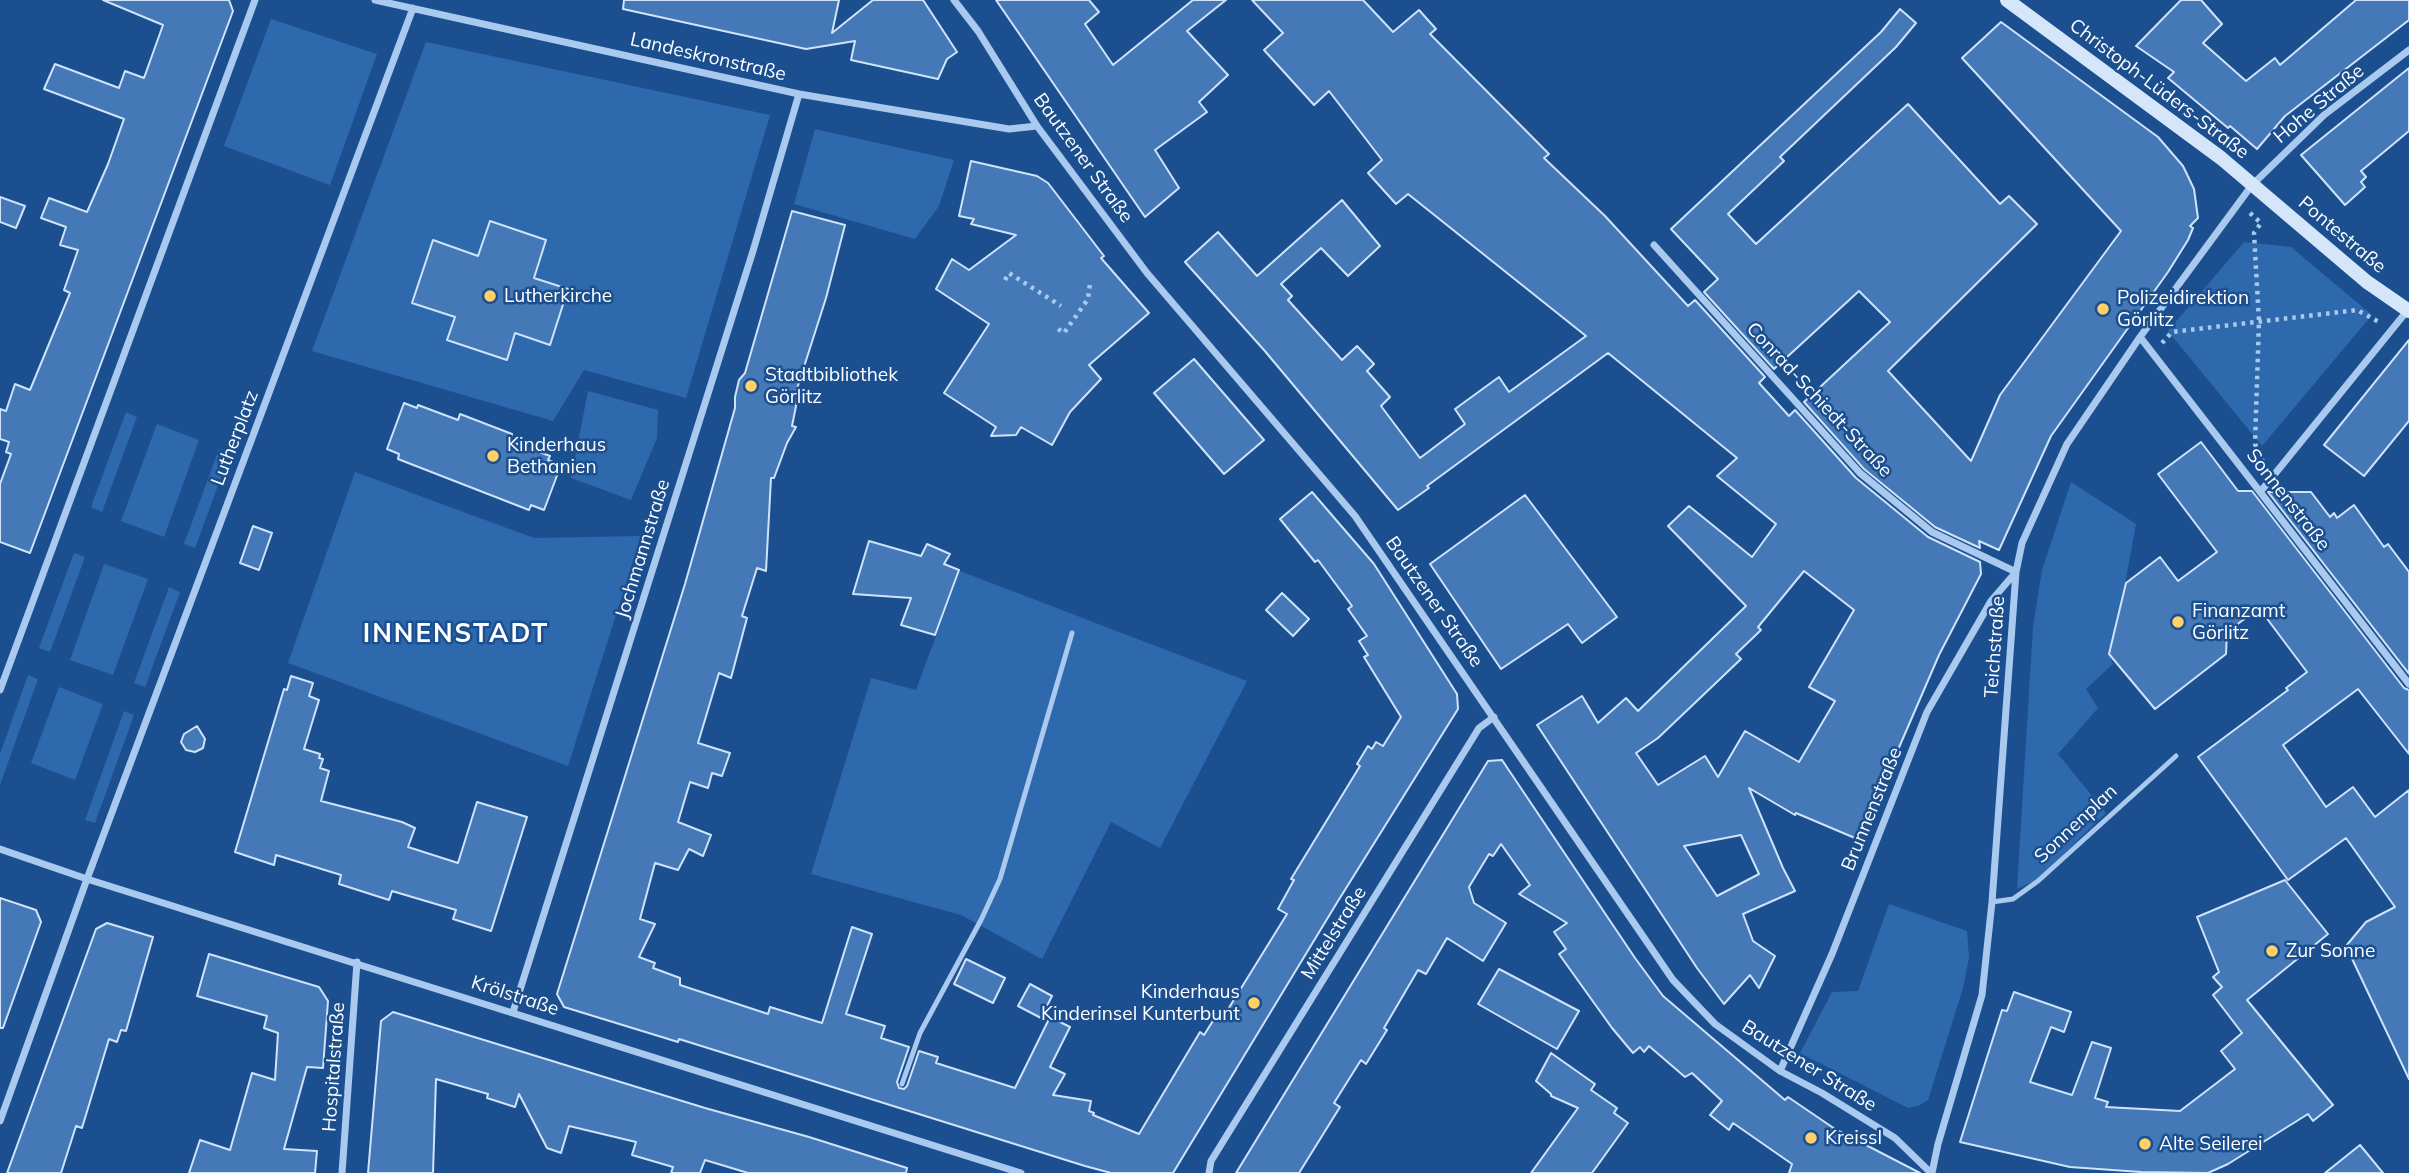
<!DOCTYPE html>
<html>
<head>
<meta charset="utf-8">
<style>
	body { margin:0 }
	canvas { display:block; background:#1b4f8f }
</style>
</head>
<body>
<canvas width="2409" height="1173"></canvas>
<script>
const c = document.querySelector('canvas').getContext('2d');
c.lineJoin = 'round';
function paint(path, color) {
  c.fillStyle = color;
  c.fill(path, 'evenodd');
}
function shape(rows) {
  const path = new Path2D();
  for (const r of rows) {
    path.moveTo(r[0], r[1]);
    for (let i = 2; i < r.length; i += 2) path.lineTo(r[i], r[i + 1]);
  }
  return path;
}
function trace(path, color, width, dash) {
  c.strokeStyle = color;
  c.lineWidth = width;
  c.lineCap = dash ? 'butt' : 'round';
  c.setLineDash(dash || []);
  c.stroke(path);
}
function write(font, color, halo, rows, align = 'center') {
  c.font = font + ' Mulish,sans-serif';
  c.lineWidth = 5;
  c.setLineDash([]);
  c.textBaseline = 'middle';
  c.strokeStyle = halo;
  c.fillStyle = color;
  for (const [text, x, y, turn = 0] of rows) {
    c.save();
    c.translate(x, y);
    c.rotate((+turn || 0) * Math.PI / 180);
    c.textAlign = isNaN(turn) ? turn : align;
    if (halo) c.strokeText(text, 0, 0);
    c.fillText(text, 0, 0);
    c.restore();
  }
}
paint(shape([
	[271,19,377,54,330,185,224,146],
	[426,42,770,115,686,398,584,370,553,421,312,351],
	[815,129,954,160,939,206,915,239,794,204],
	[2244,242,2291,247,2372,315,2262,446,2168,331],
	[588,391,658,410,657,438,631,500,571,478],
	[126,412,137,417,102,512,91,507],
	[157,424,199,440,164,537,121,521],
	[219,449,230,453,195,548,184,544],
	[355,472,534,538,641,536,568,766,288,663],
	[2071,482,2136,524,2125,584,2109,654,2113,664,2086,689,2098,708,2058,754,2106,813,2037,880,2017,889,2033,627,2042,570],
	[74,553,85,557,50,652,39,648],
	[104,564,148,579,113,675,70,660],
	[960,571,1247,681,1160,848,1111,822,1042,959,961,915,811,874,871,678,916,690],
	[169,587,180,592,145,687,134,683],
	[28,675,38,679,0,785,0,754],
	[59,687,103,704,75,780,31,763],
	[124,711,134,715,95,823,85,820],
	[1889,904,1967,931,1969,958,1963,988,1928,1100,1918,1106,1908,1108,1800,1053,1832,992,1858,991]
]), '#2e69ad');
const building = shape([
	[103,0,229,0,233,11,30,553,0,542,0,484,11,454,6,452,9,442,0,439,0,409,6,411,15,384,30,390,70,293,64,290,78,250,60,245,66,227,41,218,49,198,87,212,108,164,124,119,44,89,55,64,119,88,125,71,144,78,163,25,103,0],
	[624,0,839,0,832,33,873,0,923,0,957,52,947,59,938,79,851,60,855,41,806,49,623,9,624,0],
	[996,0,1089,0,1099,12,1085,24,1113,65,1193,0,1226,0,1187,31,1228,75,1199,102,1207,112,1155,150,1179,188,1145,217,996,0],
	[1252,0,1363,0,1393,32,1419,10,1436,29,1430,34,1549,154,1544,158,1605,216,1688,306,1695,300,1765,377,1759,383,1789,416,1795,410,1856,478,1928,537,1980,562,1981,574,1939,655,1891,766,1862,841,1796,813,1795,815,1749,788,1783,868,1795,891,1743,914,1753,941,1775,956,1759,988,1750,975,1724,1004,1697,968,1537,725,1582,696,1598,723,1626,698,1638,711,1746,606,1668,526,1689,506,1752,557,1776,524,1717,476,1737,458,1608,353,1427,486,1429,488,1398,510,1264,350,1185,262,1218,232,1257,276,1342,200,1380,246,1348,276,1321,248,1281,284,1292,296,1288,300,1342,360,1357,346,1374,364,1367,371,1390,397,1381,406,1420,458,1465,424,1455,409,1499,377,1509,392,1586,336,1408,194,1396,204,1368,173,1382,160,1329,91,1314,105,1264,50,1283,33,1252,0],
	[1804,571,1854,610,1809,687,1835,701,1799,762,1745,731,1718,777,1705,756,1658,785,1636,753,1658,738,1741,659,1736,654,1761,630,1758,627,1804,571],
	[1741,835,1759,874,1717,896,1684,846,1741,835],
	[2181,0,2201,0,2222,24,2203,43,2246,81,2275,58,2280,65,2356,0,2409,0,2409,20,2285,116,2257,149,2230,126,2228,128,2168,78,2174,72,2136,46,2181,0],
	[1900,9,1916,23,1896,47,1780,157,1784,161,1728,214,1756,244,1908,104,2000,204,2009,196,2037,224,1888,371,1971,461,2000,395,2121,231,1962,58,2001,22,2158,137,2183,166,2194,189,2198,218,2190,226,2193,228,2188,240,2168,272,2051,436,1999,550,1979,541,1980,548,1935,527,1864,469,1804,402,1890,322,1859,291,1774,369,1704,292,1718,279,1671,229,1881,32,1900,9],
	[2409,68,2409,131,2361,171,2366,177,2361,182,2365,187,2345,205,2301,155,2409,68],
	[971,161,1037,176,1048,183,1104,256,1101,258,1149,313,1089,365,1101,379,1070,412,1052,445,1021,427,1016,435,991,436,996,427,944,393,989,324,936,289,952,259,969,270,1016,235,971,224,974,219,959,216,971,161],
	[0,197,25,206,16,228,0,222,0,197],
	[792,211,845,225,826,298,795,395,798,396,792,426,796,427,787,443,774,478,771,478,766,571,757,568,742,616,747,618,731,678,719,673,698,743,730,753,722,776,712,773,708,788,690,782,678,822,711,835,703,856,689,849,678,870,655,863,640,919,655,924,639,957,655,963,653,968,680,978,680,985,768,1014,770,1007,822,1023,852,927,872,934,846,1014,885,1026,881,1038,909,1047,897,1082,899,1088,904,1089,907,1086,919,1051,938,1057,936,1063,1015,1088,1050,1017,1070,1027,1050,1067,1065,1074,1053,1095,1091,1101,1089,1111,1094,1113,1093,1115,1139,1134,1200,1032,1204,1035,1216,1016,1222,1019,1287,914,1278,909,1294,880,1291,879,1360,766,1357,764,1368,746,1372,749,1376,742,1383,746,1401,717,1364,657,1368,655,1359,641,1367,636,1348,609,1352,606,1318,560,1315,562,1280,519,1312,492,1374,564,1457,694,1458,709,1338,901,1173,1173,1111,1173,1085,1166,679,1039,678,1042,564,1007,557,994,685,584,735,408,735,397,739,380,745,373,792,211],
	[490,221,546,240,534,278,568,289,550,345,515,333,507,360,447,340,455,317,412,303,433,240,478,256,490,221],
	[2409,340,2409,421,2364,476,2324,445,2409,340],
	[1194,359,1264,440,1224,474,1154,393,1194,359],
	[404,403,417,408,418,405,458,420,460,414,512,434,510,441,550,456,548,460,561,465,544,510,531,505,529,510,398,459,399,454,387,449,404,403],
	[2201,442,2238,491,2252,491,2404,688,2409,690,2409,754,2358,689,2283,745,2326,807,2353,787,2375,817,2409,790,2409,1079,2346,946,2366,922,2395,907,2346,838,2288,880,2198,757,2288,690,2286,688,2307,672,2259,608,2227,632,2226,654,2155,709,2109,654,2126,583,2160,557,2178,581,2217,552,2158,474,2201,442],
	[2268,492,2311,492,2330,517,2334,513,2337,518,2354,505,2384,547,2388,544,2409,572,2409,674,2268,492],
	[1525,495,1617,617,1582,643,1568,624,1501,669,1430,564,1525,495],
	[253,526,272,533,259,570,240,563,253,526],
	[869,541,921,556,927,544,950,554,944,564,959,570,935,635,901,625,911,598,853,594,869,541],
	[1282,593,1309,619,1293,636,1266,610,1282,593],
	[291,676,313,683,309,696,319,700,304,749,320,754,319,758,323,759,320,768,329,771,321,801,402,822,415,828,408,847,458,863,477,802,527,817,491,931,453,919,456,910,392,891,389,900,339,884,341,875,276,855,274,865,235,852,284,689,287,690,291,676],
	[197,726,205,739,203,748,195,752,186,750,181,742,184,734,197,726],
	[1502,760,1635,958,1663,996,1785,1100,1788,1097,1835,1129,1920,1173,1789,1173,1792,1164,1733,1123,1729,1130,1710,1115,1722,1101,1692,1073,1685,1077,1649,1046,1644,1052,1640,1047,1633,1053,1612,1028,1559,954,1566,949,1554,932,1567,923,1519,894,1530,885,1501,844,1493,856,1489,854,1469,887,1474,903,1506,923,1483,961,1447,938,1426,974,1418,970,1384,1028,1387,1030,1366,1064,1361,1060,1334,1103,1340,1107,1299,1173,1236,1173,1488,761,1502,760],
	[2285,880,2328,934,2247,1000,2333,1105,2313,1121,2308,1114,2228,1164,2208,1173,2141,1172,2070,1167,1960,1142,2002,1010,2007,1011,2014,992,2071,1012,2064,1032,2051,1027,2030,1082,2072,1095,2092,1042,2111,1048,2095,1098,2108,1102,2106,1107,2180,1111,2235,1069,2221,1051,2242,1033,2213,995,2222,987,2213,977,2219,972,2197,917,2285,880],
	[0,898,36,910,41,922,3,1028,0,1028,0,898],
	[107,923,153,937,126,1031,121,1030,117,1042,109,1039,82,1128,76,1126,61,1173,7,1173,96,929,107,923],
	[209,954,319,987,328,1001,323,1068,307,1067,284,1149,317,1151,315,1173,189,1173,200,1140,230,1150,252,1073,275,1080,278,1033,264,1028,267,1016,197,996,209,954],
	[966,959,1005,978,993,1003,954,984,966,959],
	[1499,969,1579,1011,1557,1049,1478,1004,1499,969],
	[1030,984,1052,996,1041,1018,1018,1006,1030,984],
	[393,1012,705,1108,809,1137,907,1168,906,1173,748,1173,705,1160,700,1173,671,1173,673,1167,632,1155,636,1142,569,1126,561,1153,547,1148,519,1094,515,1107,487,1098,488,1094,436,1079,433,1173,368,1173,381,1021,393,1012],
	[1551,1053,1595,1084,1591,1090,1617,1108,1614,1113,1628,1123,1592,1173,1531,1173,1578,1108,1551,1096,1551,1094,1536,1081,1551,1053],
	[2360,1145,2383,1173,2325,1173,2360,1145]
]);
paint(building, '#4478b7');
trace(building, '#cfe3fa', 2);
trace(shape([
	[2250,213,2261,223,2254,233,2259,321,2255,444,2264,464],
	[1005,280,1009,273,1061,306],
	[1058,329,1064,333,1088,299,1090,283],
	[2162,343,2172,332,2357,310,2379,322]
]), '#a9c9ee', 4.5, [3.5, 5]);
trace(shape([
	[1992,902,2013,899,2038,881,2176,756],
	[902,1084,920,1033,981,920,1000,879,1072,633]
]), '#a9c9ee', 5);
trace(shape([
	[375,0,799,94,1009,129,1037,126],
	[954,0,978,31,1037,126,1147,273,1355,516,1673,980,1715,1024,1780,1071,1822,1093,1895,1138,1931,1173],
	[1654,245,1860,473,1932,532,2016,572,1991,601,1927,712,1832,954,1780,1071],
	[2140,337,2409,684],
	[2261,491,2407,311],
	[0,690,255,0],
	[0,849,87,879,1021,1173],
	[513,1012,753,251,799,94],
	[0,1121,87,879,413,8],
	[342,1173,357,962],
	[1209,1173,1211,1161,1479,728,1494,717],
	[1932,1173,1938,1144,1982,995,1992,902,2016,572,2022,543,2067,444,2140,337,2252,185,2324,115,2409,50]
]), '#a9c9ee', 7);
trace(shape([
	[2007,0,2221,158,2367,282,2409,311]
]), '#d6e6fa', 14);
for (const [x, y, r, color] of [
	[490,296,7,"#ffd166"],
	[2103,309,7,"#ffd166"],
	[751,386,7,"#ffd166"],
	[493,456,7,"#ffd166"],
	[2178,622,7,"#ffd166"],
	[2272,951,7,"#ffd166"],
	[1254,1003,7,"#ffd166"],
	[1811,1138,7,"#ffd166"],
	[2145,1144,7,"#ffd166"]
]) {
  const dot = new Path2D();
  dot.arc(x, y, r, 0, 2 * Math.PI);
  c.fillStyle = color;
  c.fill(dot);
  trace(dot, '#1b4f8f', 2.5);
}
write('19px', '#fff', '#1b4f8f', [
	["Landeskronstraße",708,57,13],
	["Christoph-Lüders-Straße",2159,89,37],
	["Hohe Straße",2319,104,-40],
	["Bautzener Straße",1083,158,54],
	["Pontestraße",2342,235,40],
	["Conrad-Schiedt-Straße",1819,400,47],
	["Lutherplatz",235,438,-69],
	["Sonnenstraße",2288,500,52],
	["Jochmannstraße",643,549,-73],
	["Bautzener Straße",1434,602,55],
	["Teichstraße",1995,647,-86],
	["Brunnenstraße",1872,809,-68],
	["Sonnenplan",2076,824,-43],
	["Mittelstraße",1334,933,-58],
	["Krölstraße",515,996,18],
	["Bautzener Straße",1809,1066,32],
	["Hospitalstraße",334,1067,-86]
]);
write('19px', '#fff', '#1b4f8f', [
	["Lutherkirche",504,296],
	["Polizeidirektion",2117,298],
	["Görlitz",2117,320],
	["Stadtbibliothek",765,375],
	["Görlitz",765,397],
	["Kinderhaus",507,445],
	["Bethanien",507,467],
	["Finanzamt",2192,611],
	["Görlitz",2192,633],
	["Zur Sonne",2286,951],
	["Kinderhaus",1240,992,"right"],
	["Kinderinsel Kunterbunt",1240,1014,"right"],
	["Kreissl",1825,1138],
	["Alte Seilerei",2159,1144]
], 'left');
c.letterSpacing = '2px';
write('bold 26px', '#fff', '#1b4f8f', [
	["INNENSTADT",456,634]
]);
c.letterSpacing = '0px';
</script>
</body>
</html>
